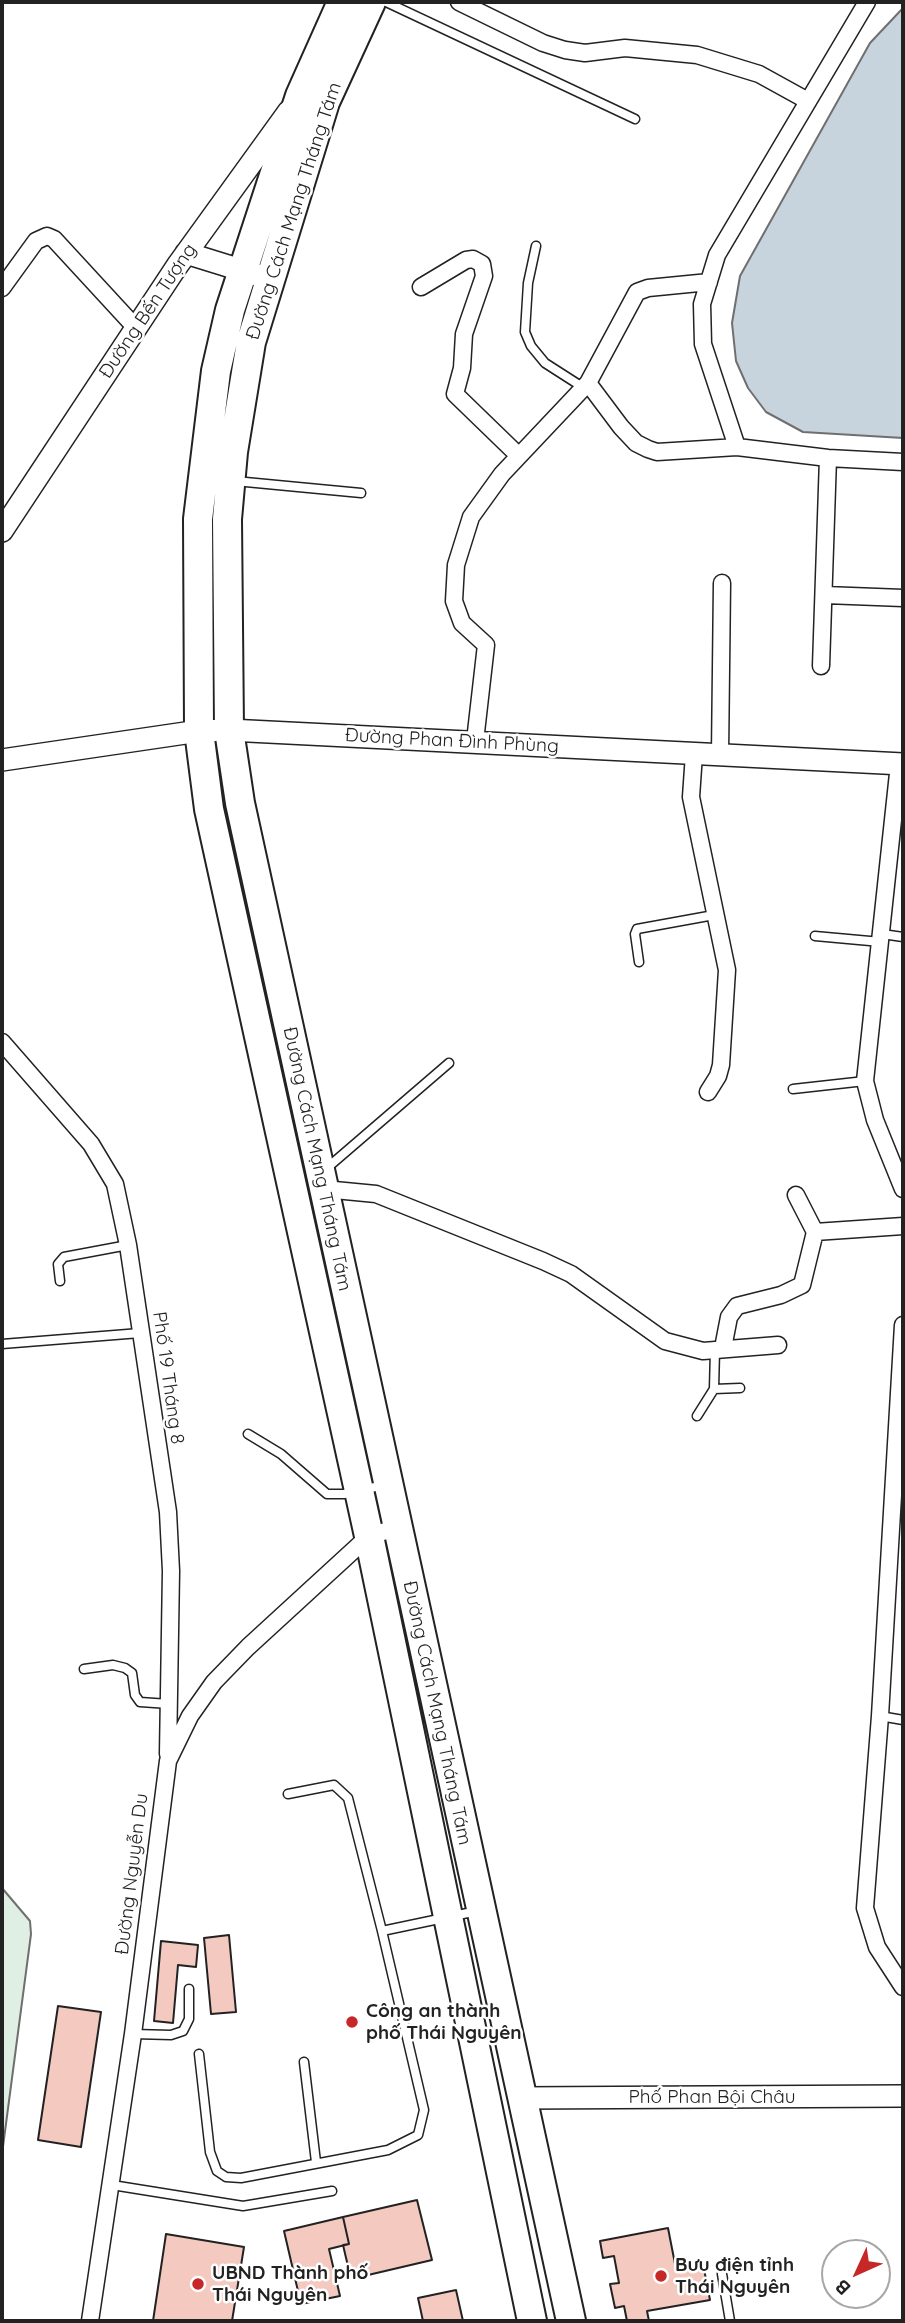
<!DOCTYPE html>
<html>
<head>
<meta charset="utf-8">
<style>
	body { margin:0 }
	#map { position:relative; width:905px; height:2323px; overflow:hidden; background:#fff; font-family:Quicksand,sans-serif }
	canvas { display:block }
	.frame { position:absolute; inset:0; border:4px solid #222; pointer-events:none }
	.north { position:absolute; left:821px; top:2239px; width:70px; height:70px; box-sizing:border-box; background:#fff; border:2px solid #a7a7a7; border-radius:50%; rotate:225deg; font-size:19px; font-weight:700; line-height:28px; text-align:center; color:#222 }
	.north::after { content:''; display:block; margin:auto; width:24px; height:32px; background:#c62828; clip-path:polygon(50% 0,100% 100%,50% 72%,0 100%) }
</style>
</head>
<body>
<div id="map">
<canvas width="905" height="2323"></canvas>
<div class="frame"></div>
<div class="north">B</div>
</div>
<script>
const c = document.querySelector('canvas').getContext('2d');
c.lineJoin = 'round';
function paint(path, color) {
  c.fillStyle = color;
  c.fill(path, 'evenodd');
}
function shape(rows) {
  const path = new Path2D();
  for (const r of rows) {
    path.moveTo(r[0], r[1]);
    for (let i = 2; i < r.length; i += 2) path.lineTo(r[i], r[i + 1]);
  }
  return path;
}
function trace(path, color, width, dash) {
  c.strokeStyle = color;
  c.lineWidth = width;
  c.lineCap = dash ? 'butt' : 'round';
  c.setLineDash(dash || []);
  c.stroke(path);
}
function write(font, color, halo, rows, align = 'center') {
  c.font = font + ' Quicksand,sans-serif';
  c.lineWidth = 5;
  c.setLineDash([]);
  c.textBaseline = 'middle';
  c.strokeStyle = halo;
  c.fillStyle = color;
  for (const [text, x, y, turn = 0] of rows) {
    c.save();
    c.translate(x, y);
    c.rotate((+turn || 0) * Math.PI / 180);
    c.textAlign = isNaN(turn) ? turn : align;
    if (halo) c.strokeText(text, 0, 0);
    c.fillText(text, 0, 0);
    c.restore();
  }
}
const green = shape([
	[2,1888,30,1921,31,1934,2,2154,2,1888]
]);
paint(green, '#e0efe3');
trace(green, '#6f6f6f', 2);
const water = shape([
	[903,8,903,438,803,432,766,412,748,388,736,361,732,323,740,276,870,43,903,8]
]);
paint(water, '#c7d3dd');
trace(water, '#6f6f6f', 2);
const building = shape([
	[229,1935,236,2012,211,2014,204,1938,229,1935],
	[161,1941,198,1945,196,1967,178,1965,173,2023,154,2021,161,1941],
	[58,2006,101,2012,81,2147,38,2140,58,2006],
	[417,2200,432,2260,351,2279,343,2245,349,2244,343,2217,417,2200],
	[343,2217,349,2244,329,2249,340,2296,301,2304,284,2231,343,2217],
	[668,2228,676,2269,703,2264,710,2300,647,2311,649,2321,627,2321,624,2306,615,2308,610,2284,619,2283,614,2256,603,2258,600,2241,668,2228],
	[166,2234,244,2247,232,2321,153,2321,166,2234],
	[456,2290,463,2321,423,2321,418,2298,456,2290]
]);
paint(building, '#f3c9c0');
trace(building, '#222', 2);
const service = shape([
	[386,2,635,119],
	[536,246,528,283,525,332,531,346,545,363,584,388],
	[235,481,361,493],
	[882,934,903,937],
	[815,936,881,942],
	[639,962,635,934,637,929,714,915],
	[793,1089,865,1081],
	[327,1168,449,1063],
	[60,1281,58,1264,64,1257,128,1245],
	[2,1344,140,1333],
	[714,1389,740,1388],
	[697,1416,714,1389,715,1350],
	[248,1434,281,1454,327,1494,344,1494,384,1485],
	[84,1669,113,1665,125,1668,132,1673,135,1695,140,1702,169,1704],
	[880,1716,903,1720],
	[288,1794,334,1785,348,1798,382,1931,477,1911],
	[133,2034,171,2035,183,2031,189,2019,189,1989],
	[199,2054,210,2152,217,2171,226,2177,241,2178,388,2150,418,2135,424,2110,382,1931],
	[304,2062,316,2162],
	[112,2185,243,2206,332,2191],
	[722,2274,730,2321]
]);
const minor = shape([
	[459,2,543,43,565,50,585,53,625,48,697,55,759,74,808,101],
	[867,2,717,255,702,304,703,344,737,447,828,458,903,462],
	[421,287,466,260,473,259,482,264,484,276,464,334,462,368,455,394,519,456],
	[2,288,36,241,47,236,54,239,136,328],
	[588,383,621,427,636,443,648,449,657,452,737,447],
	[825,595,903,598],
	[821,666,828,458],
	[475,741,486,645,462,623,454,601,456,565,471,517,502,474,588,383,637,292,648,288,709,282],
	[694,754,691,797,727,970,721,1065,718,1076,708,1092],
	[720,755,722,583],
	[899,764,865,1081,875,1120,903,1189],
	[2,1042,91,1144,115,1184,128,1245,168,1512,171,1571,168,1754],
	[324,1189,376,1194,543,1261,571,1274,665,1341,703,1351,778,1345],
	[796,1195,815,1232],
	[903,1325,880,1716,865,1908,877,1947,903,1987],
	[723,1348,729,1317,737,1306,781,1295,802,1285,815,1232,903,1226],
	[90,2321,133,2034,168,1761,190,1716,214,1682,248,1647,369,1536,396,1528]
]);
const tertiary = shape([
	[186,253,257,275],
	[2,531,177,266,289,111],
	[2,760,199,731,229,730,903,764],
	[521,2098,903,2096]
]);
const trunk = shape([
	[342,2,300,96,230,310,216,371,198,519,199,731,209,809,369,1536,532,2321],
	[371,2,325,102,251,342,233,452,227,519,229,730,240,803,571,2321]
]);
trace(service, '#222', 11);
trace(minor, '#222', 19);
trace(tertiary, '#222', 24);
trace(trunk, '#222', 32);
trace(service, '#fff', 8);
trace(minor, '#fff', 16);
trace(tertiary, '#fff', 21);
trace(trunk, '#fff', 28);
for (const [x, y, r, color] of [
	[352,2022,7,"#c62828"],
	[661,2276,7,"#c62828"],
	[198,2284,7,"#c62828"]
]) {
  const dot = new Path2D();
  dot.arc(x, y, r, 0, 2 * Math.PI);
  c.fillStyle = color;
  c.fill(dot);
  trace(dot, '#fff', 2.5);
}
write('19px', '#222', '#fff', [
	["Đường Cách Mạng Tháng Tám",294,211,-72],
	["Đường Bến Tượng",148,311,-56],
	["Đường Phan Đình Phùng",452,741,3],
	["Đường Cách Mạng Tháng Tám",317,1159,78],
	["Phố 19 Tháng 8",168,1378,82],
	["Đường Cách Mạng Tháng Tám",437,1713,78],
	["Đường Nguyễn Du",132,1874,-83],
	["Phố Phan Bội Châu",712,2097]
]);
write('bold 19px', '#222', '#fff', [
	["Công an thành",366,2011],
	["phố Thái Nguyên",366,2033],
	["Bưu điện tỉnh",675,2265],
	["Thái Nguyên",675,2287],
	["UBND Thành phố",212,2273],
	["Thái Nguyên",212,2295]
], 'left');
</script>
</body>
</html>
